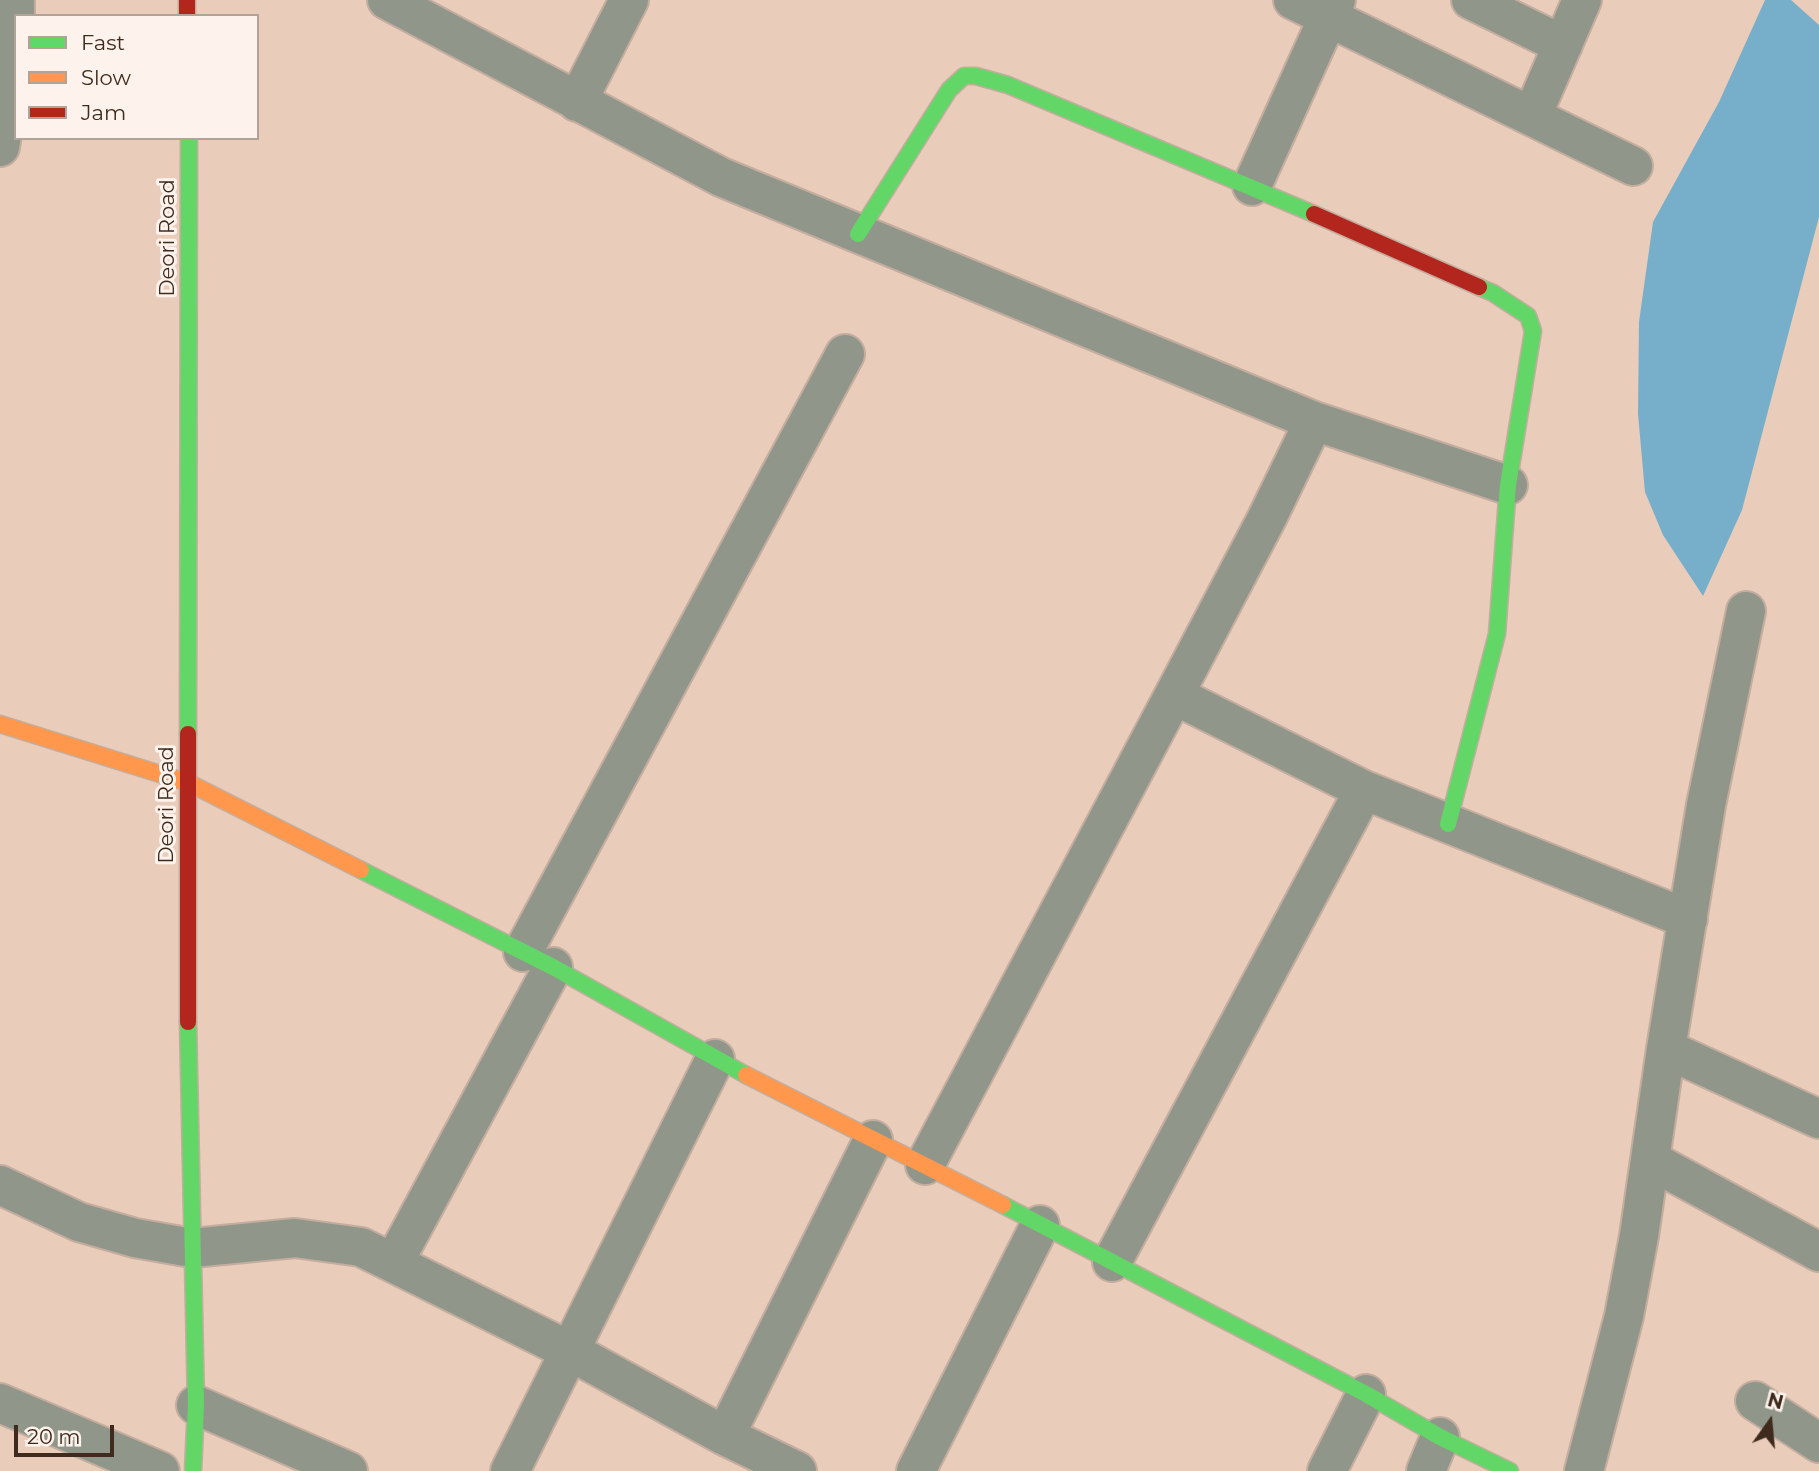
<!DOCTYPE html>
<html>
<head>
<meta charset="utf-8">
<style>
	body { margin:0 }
	#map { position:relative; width:1819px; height:1471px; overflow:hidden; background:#e9ccb9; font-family:Montserrat,sans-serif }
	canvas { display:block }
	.legend { position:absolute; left:14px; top:14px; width:245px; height:126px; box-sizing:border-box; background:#fef3ec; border:2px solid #b2a399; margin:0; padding:9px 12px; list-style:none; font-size:21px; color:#3f2b1d }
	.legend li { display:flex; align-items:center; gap:14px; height:35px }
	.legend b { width:35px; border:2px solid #b2a399 }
	.north { position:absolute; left:1735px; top:1387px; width:70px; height:70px; -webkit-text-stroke:5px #fef3ec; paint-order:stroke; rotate:15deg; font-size:19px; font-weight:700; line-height:28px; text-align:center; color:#3f2b1d }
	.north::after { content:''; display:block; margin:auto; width:24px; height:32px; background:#3f2b1d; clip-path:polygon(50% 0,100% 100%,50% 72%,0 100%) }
	.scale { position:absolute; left:14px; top:1425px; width:100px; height:32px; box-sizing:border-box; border:4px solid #3f2b1d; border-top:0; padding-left:9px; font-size:21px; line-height:24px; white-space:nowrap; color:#3f2b1d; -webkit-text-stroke:5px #fef3ec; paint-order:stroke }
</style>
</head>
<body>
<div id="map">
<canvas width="1819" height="1471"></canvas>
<ul class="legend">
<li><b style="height:9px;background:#63d668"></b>Fast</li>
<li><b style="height:9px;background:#ff974d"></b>Slow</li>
<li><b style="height:9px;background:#b3261e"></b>Jam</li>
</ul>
<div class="north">N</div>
<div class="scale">20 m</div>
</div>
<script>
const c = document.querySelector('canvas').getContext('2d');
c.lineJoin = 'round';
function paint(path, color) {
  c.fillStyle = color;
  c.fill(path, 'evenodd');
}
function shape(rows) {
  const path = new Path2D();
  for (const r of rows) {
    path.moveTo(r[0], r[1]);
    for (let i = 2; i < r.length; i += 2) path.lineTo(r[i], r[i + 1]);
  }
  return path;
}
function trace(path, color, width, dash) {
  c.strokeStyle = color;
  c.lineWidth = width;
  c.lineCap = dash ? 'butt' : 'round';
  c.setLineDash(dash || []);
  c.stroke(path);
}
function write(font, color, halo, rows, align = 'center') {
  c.font = font + ' Montserrat,sans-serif';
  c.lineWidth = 6;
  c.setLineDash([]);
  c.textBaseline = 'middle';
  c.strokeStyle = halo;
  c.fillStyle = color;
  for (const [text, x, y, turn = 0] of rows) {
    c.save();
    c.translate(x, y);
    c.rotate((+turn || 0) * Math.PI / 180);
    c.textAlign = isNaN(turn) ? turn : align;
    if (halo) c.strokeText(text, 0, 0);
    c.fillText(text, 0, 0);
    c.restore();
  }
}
paint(shape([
	[1765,0,1791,0,1819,25,1819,217,1742,510,1703,596,1663,535,1645,492,1638,414,1639,322,1653,222,1719,102]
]), '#77afca');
const street = shape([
	[387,0,721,177,1314,421,1508,485],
	[1293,0,1633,166],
	[1471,0,1563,45],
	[577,102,629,0],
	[1532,116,1582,0],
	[0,147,15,50,15,0],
	[1252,186,1336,0],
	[1174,695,1364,790,1688,919],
	[523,952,845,354],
	[1666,1049,1819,1119],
	[1650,1160,1819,1252],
	[925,1165,1174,695,1267,518,1314,421],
	[0,1185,79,1222,135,1238,192,1248,295,1238,361,1247,568,1350,725,1436,797,1471],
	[394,1262,553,967],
	[1112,1262,1364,790],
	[1755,1401,1819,1443],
	[0,1403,160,1471],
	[196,1405,348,1471],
	[725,1436,873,1140],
	[510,1471,715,1059],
	[916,1471,1040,1225],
	[1327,1471,1366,1394],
	[1426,1471,1440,1437],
	[1584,1471,1624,1316,1639,1236,1666,1049,1706,805,1746,611]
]);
const fast = shape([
	[858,234,949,90,964,76,976,76,1008,85,1314,214],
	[188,734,189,138],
	[1448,824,1497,634,1508,485,1533,331,1528,316,1493,293,1479,287],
	[361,870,553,967,746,1075],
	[188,1022,196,1405,193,1471],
	[1003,1205,1366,1394,1440,1437,1510,1471]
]);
const slow = shape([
	[0,724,189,783,361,870],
	[746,1075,1003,1205]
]);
const jam = shape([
	[187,0,187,16],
	[1314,214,1479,287],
	[188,1022,188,734]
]);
trace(street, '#c3ad9e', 42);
trace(fast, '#c3ad9e', 19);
trace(slow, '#c3ad9e', 19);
trace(jam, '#c3ad9e', 19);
trace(street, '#91968b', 38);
trace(fast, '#63d668', 16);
trace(slow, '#ff974d', 16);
trace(jam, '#b3261e', 16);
write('21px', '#3f2b1d', '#fef3ec', [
	["Deori Road",168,238,-90],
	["Deori Road",167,805,-90]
]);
</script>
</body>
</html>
